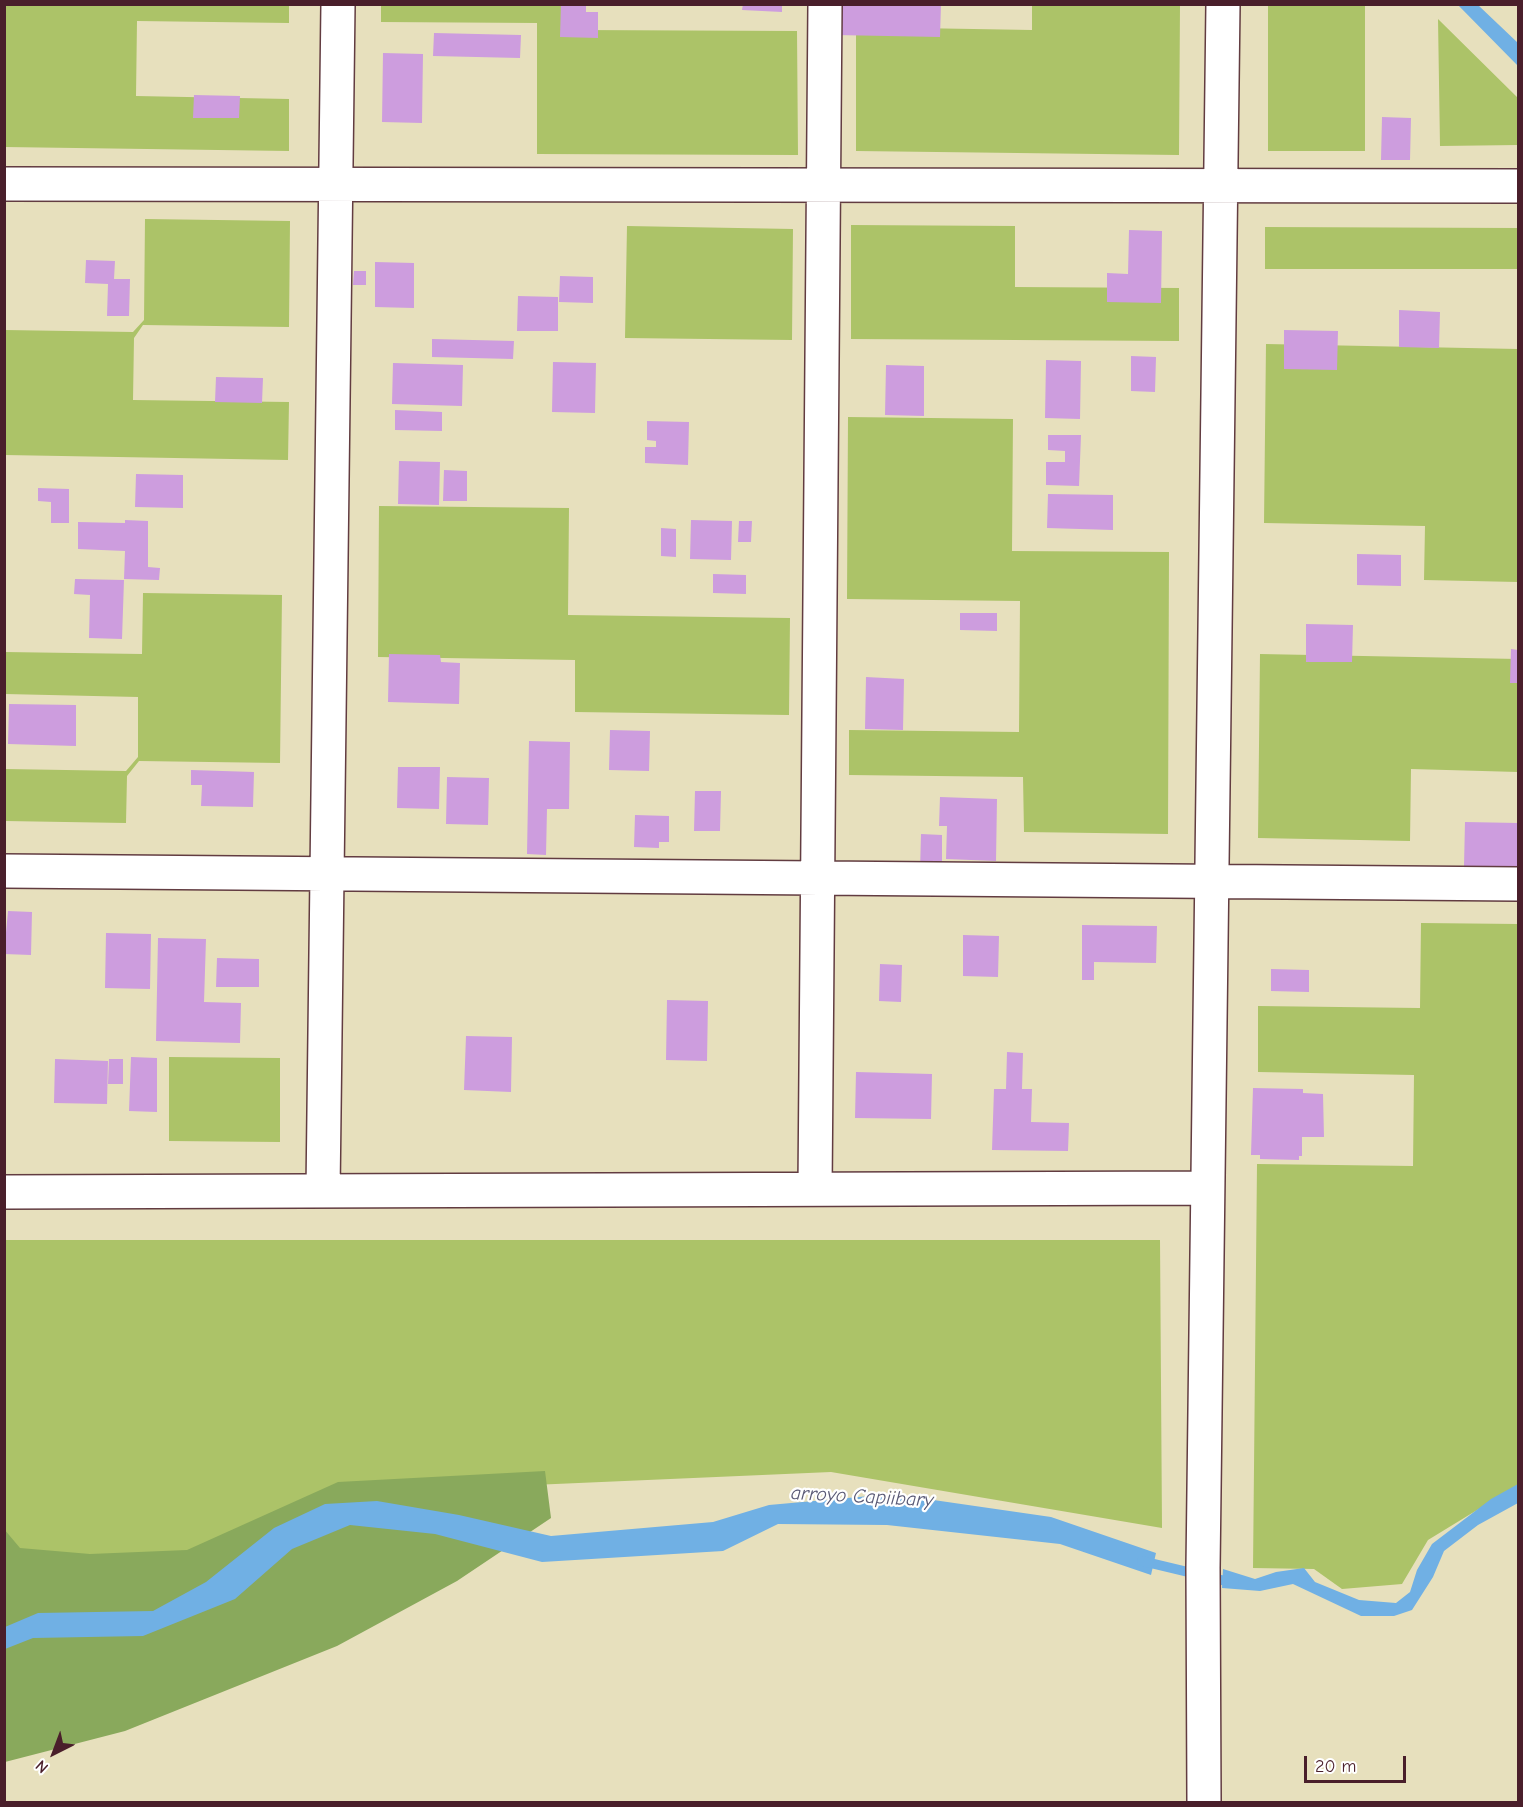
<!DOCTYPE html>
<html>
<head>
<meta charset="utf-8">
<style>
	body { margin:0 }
	#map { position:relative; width:1523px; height:1807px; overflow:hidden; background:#e7e0bd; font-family:"Comic Neue",sans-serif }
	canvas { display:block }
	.frame { position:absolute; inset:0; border:6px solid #4a1f2b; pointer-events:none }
	.north { position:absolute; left:24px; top:1723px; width:60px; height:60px; -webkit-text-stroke:4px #fff; paint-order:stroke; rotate:222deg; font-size:16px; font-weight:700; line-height:24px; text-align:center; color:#4a1f2b }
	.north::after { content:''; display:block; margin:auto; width:21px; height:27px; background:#4a1f2b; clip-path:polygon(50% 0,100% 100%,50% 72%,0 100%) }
	.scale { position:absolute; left:1304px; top:1756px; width:102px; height:27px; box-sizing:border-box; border:3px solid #4a1f2b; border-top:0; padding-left:8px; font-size:18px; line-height:21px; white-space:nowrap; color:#4a1f2b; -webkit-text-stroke:4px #fff; paint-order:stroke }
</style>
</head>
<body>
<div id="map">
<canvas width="1523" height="1807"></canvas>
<div class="frame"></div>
<div class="north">N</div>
<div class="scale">20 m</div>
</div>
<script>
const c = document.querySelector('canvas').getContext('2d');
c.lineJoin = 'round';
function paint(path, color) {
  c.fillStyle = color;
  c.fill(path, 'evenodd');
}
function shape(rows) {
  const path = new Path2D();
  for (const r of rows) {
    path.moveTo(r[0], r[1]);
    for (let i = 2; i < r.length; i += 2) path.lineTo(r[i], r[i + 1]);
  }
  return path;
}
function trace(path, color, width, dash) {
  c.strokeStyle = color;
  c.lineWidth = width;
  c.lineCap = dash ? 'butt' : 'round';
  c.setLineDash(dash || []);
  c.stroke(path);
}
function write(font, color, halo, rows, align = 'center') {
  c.font = font + ' "Comic Neue",sans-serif';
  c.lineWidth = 4.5;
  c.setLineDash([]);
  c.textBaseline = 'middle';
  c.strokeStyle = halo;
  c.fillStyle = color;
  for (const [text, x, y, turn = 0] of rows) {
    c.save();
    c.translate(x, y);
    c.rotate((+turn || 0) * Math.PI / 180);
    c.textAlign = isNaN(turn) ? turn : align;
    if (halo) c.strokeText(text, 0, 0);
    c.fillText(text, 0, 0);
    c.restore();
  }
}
paint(shape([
	[5,5,289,5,289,23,137,21,136,96,289,99,289,151,5,147],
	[381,5,576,5,577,30,797,31,798,155,537,154,537,23,381,22],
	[1032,5,1180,5,1179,155,856,151,856,27,1032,30],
	[1268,5,1365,5,1365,151,1268,151],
	[1438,19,1518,98,1518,145,1440,146],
	[145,219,290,221,289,327,143,325,134,338,133,400,289,402,288,460,5,455,5,330,133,332,144,320],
	[851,225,1015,226,1015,287,1179,288,1179,341,851,339],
	[627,226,793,229,792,340,625,338],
	[1265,227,1518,228,1518,269,1265,269],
	[1266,344,1518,349,1518,582,1424,580,1425,526,1264,523],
	[848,417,1013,419,1012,551,1169,552,1168,834,1024,832,1023,777,849,775,849,730,1019,732,1020,601,847,599],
	[379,506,569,508,568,615,790,618,789,715,575,712,575,660,378,657],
	[143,593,282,595,280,763,139,761,127,776,126,823,5,821,5,769,126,771,138,757,138,697,5,694,5,652,142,654],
	[1260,654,1518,659,1518,772,1411,769,1410,841,1258,838],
	[1421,923,1518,924,1518,1485,1428,1540,1402,1584,1342,1589,1314,1569,1253,1568,1257,1164,1413,1166,1414,1075,1258,1072,1258,1006,1420,1008],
	[169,1057,280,1058,280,1142,169,1141],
	[5,1240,1160,1240,1162,1528,831,1472,326,1494,217,1557,5,1613]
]), '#acc368');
paint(shape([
	[545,1471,551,1518,457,1581,337,1646,125,1731,5,1762,4,1529,20,1548,90,1554,187,1550,338,1482]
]), '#89a95c');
paint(shape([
	[1458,5,1478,5,1518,43,1518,66],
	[1518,1484,1518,1503,1478,1525,1444,1551,1433,1577,1412,1610,1394,1616,1361,1616,1293,1584,1260,1591,1222,1588,1223,1569,1255,1579,1276,1572,1304,1568,1315,1582,1359,1600,1396,1603,1410,1592,1417,1570,1432,1544,1491,1499],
	[892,1494,1051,1517,1156,1553,1151,1575,1060,1544,887,1525,778,1524,723,1551,542,1562,435,1534,350,1525,292,1549,235,1599,143,1636,33,1638,5,1649,5,1627,38,1613,153,1611,206,1582,274,1528,325,1504,377,1501,459,1515,551,1536,713,1522,769,1505]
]), '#70b0e4');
trace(shape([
	[1142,1561,1234,1583]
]), '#70b0e4', 10);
paint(shape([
	[561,4,586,4,586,12,598,12,598,38,560,37],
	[743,4,782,4,782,12,742,10],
	[836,4,941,4,940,37,835,35],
	[434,33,521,35,520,58,433,56],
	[383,53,423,54,422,123,382,122],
	[194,95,240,96,239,118,193,118],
	[1382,117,1411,118,1410,160,1381,160],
	[1129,230,1162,231,1161,303,1107,302,1107,273,1128,274],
	[86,260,115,261,114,279,130,279,129,316,107,316,108,284,85,283],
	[375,262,414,263,414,308,375,307],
	[354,271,366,271,366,285,353,285],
	[560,276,593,277,593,303,559,302],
	[518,296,558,297,558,331,517,331],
	[1399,310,1440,312,1439,348,1399,347],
	[1284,330,1338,331,1337,370,1284,369],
	[432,339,514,341,513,359,432,357],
	[1131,356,1156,357,1155,392,1131,391],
	[1046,360,1081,361,1080,419,1045,418],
	[553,362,596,363,595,413,552,412],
	[393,363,463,365,462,406,392,404],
	[886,365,924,366,924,416,885,415],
	[216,377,263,378,262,403,215,402],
	[395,410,442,412,442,431,395,430],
	[647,421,689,422,688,465,645,463,645,447,656,447,656,441,647,440],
	[1048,435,1081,435,1079,486,1046,485,1046,462,1065,462,1065,451,1048,450],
	[399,461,440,462,439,505,398,504],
	[444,470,467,471,467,501,443,501],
	[136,474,183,475,183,508,135,507],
	[38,488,69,489,69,523,51,523,51,502,38,501],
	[1048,494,1113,495,1113,530,1047,528],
	[125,520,148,521,148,567,160,568,159,580,124,579,125,551,78,549,78,522,125,523],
	[691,520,732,521,731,560,690,559],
	[739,521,752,521,751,542,738,542],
	[661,528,676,529,676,557,661,556],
	[1357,554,1401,555,1401,586,1357,585],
	[713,574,746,575,746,594,713,593],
	[75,579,124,580,122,639,89,638,90,595,74,594],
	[960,613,997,613,997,631,960,630],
	[1306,624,1353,625,1352,662,1306,662],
	[1511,649,1518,650,1518,683,1510,683],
	[389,654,440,655,441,662,460,663,459,704,388,702],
	[866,677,904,679,903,730,865,729],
	[9,704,76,705,76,746,8,744],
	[610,730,650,731,649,771,609,770],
	[529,741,570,742,569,809,547,809,546,855,527,854],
	[398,767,440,767,439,809,397,808],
	[191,770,254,772,253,807,201,806,202,785,191,785],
	[447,777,489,778,488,825,446,824],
	[695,791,721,791,720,831,694,831],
	[940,797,997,799,996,861,946,859,947,826,939,826],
	[635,815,669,816,669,842,659,842,659,848,634,847],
	[1465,822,1518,823,1518,867,1464,866],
	[921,834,942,835,942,871,920,871],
	[8,911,32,912,31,955,4,954],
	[1082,925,1157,926,1156,963,1094,962,1094,980,1082,980],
	[106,933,151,934,150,989,105,988],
	[963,935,999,936,998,977,963,976],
	[158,938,206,939,204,1002,241,1003,240,1043,156,1041],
	[217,958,259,959,259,987,216,987],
	[880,964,902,965,901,1002,879,1001],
	[1271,969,1309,970,1309,992,1271,991],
	[667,1000,708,1001,707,1061,666,1060],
	[466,1036,512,1037,511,1092,464,1090],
	[1007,1052,1023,1053,1022,1089,1032,1089,1031,1122,1069,1123,1068,1151,992,1150,994,1089,1006,1089],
	[131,1057,157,1058,157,1112,129,1111],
	[55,1059,108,1061,107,1104,54,1103],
	[109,1059,123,1059,123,1084,108,1084],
	[856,1072,932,1074,931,1119,855,1118],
	[1253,1088,1303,1089,1303,1093,1323,1094,1324,1137,1302,1137,1302,1156,1299,1156,1299,1160,1260,1159,1260,1155,1251,1155]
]), '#cd9dde');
const street = shape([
	[4,184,1518,186],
	[4,871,1518,884],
	[815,1189,825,4],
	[323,1191,338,4],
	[4,1192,1207,1188],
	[1204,1802,1203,1567,1223,4]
]);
trace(street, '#623c41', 36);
trace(street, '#fff', 33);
write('italic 20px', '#595975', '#fff', [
	["arroyo Capiibary",862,1497,3]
]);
</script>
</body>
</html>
